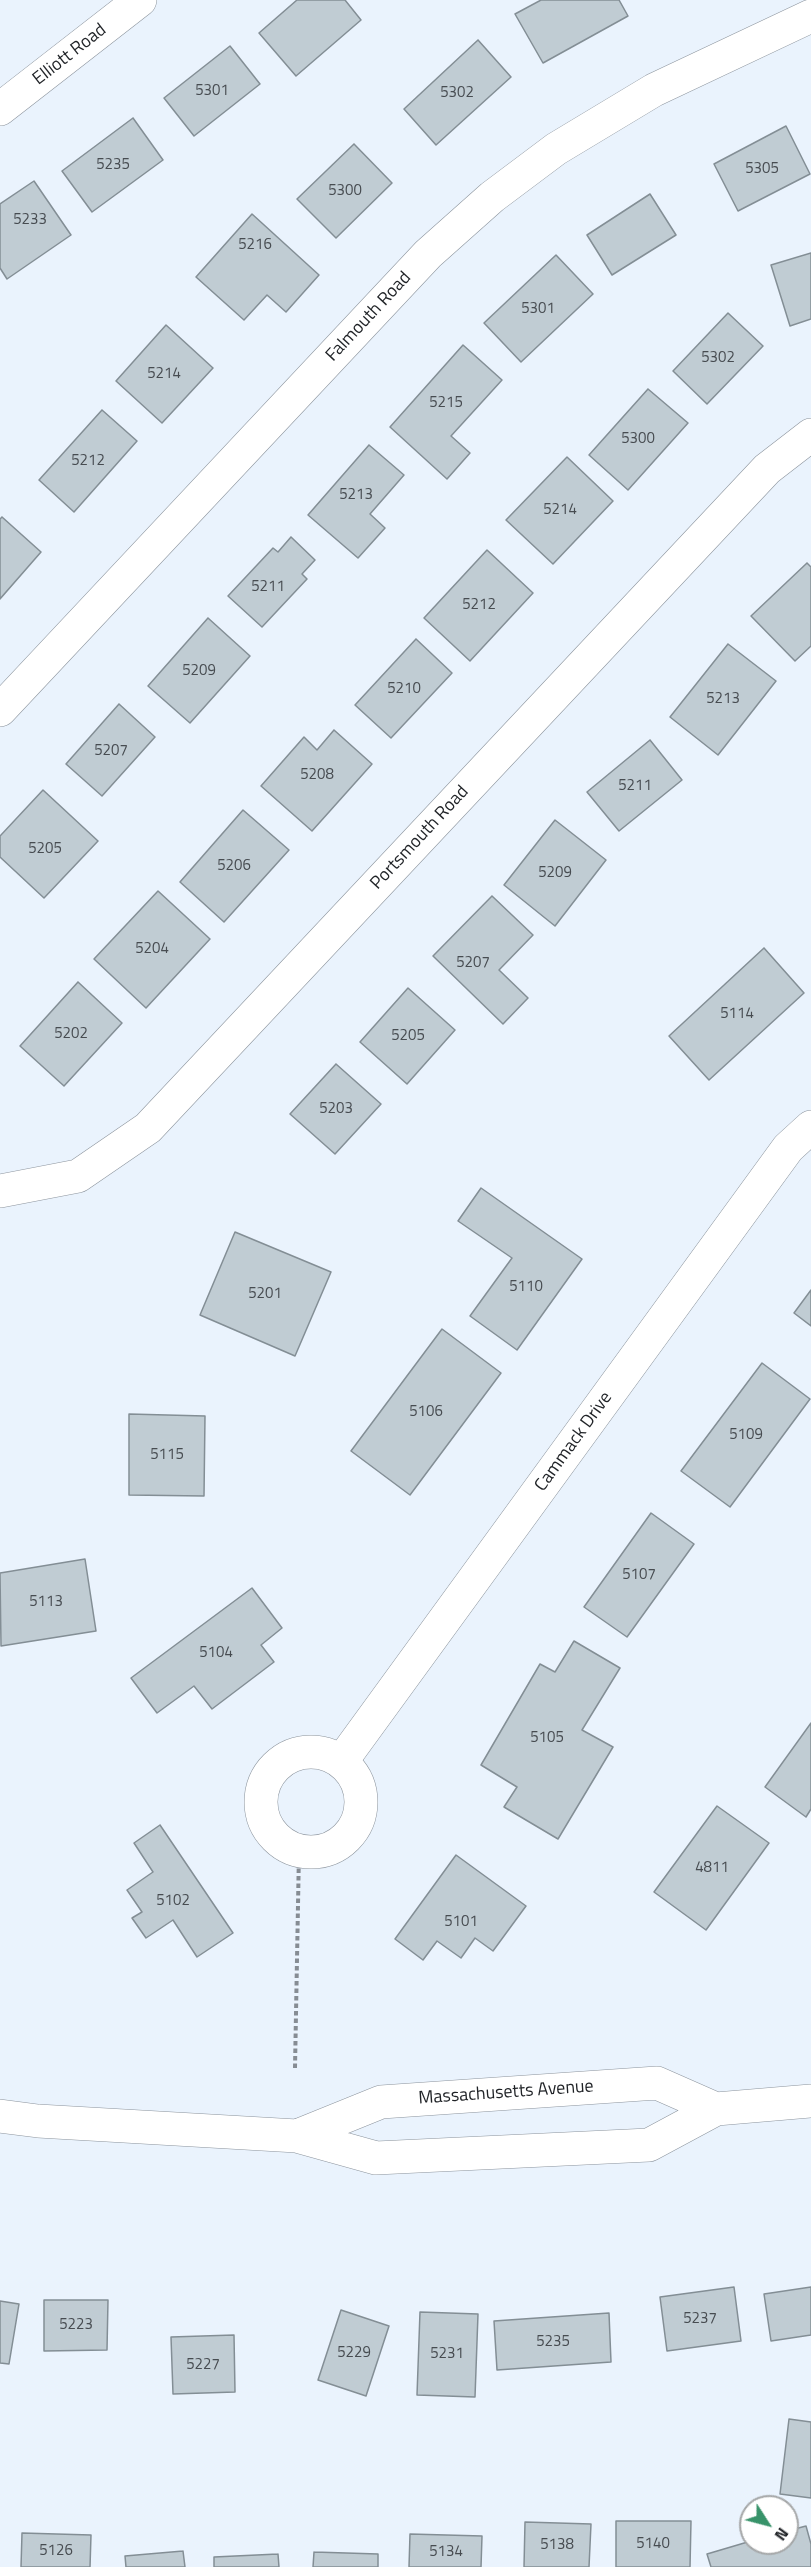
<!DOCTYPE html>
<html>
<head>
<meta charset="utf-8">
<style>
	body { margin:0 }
	#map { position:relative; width:811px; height:2567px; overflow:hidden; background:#eaf3fd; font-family:"Titillium Web",sans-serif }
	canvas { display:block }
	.north { position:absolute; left:739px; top:2495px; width:60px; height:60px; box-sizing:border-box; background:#fff; border:2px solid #a5a7a8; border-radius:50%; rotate:126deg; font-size:16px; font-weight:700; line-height:24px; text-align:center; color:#1f2226 }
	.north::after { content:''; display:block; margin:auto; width:21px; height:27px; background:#38936a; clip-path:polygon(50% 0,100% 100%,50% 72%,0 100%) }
</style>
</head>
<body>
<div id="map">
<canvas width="811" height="2567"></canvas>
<div class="north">N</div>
</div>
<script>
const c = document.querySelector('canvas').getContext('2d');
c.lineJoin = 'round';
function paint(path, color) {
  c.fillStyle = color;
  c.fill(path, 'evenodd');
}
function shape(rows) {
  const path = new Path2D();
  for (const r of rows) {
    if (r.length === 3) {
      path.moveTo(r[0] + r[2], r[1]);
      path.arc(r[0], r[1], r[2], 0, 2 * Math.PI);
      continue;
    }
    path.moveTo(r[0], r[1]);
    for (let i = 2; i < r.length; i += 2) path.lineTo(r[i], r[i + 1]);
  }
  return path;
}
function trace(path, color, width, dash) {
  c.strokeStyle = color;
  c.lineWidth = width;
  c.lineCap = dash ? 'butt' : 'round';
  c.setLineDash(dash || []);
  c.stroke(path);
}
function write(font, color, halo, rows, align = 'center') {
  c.font = font + ' "Titillium Web",sans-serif';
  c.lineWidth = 6;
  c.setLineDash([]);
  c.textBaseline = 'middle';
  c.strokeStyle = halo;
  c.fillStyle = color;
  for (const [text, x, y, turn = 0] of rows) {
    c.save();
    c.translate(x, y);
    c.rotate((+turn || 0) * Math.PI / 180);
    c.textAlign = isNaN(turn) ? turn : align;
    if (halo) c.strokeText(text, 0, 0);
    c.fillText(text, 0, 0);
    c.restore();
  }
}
const building = shape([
	[297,0,345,0,361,20,296,76,259,33,297,0],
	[541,0,619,0,628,16,543,63,515,14,541,0],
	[478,40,511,77,436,145,404,109,478,40],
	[230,46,260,84,194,136,164,98,230,46],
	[133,118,163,160,92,212,62,171,133,118],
	[786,126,810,174,738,211,714,164,786,126],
	[354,144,392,183,336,238,297,199,354,144],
	[34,181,71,235,7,279,0,268,0,204,34,181],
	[650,194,676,235,612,275,587,235,650,194],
	[252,214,319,275,286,312,267,295,244,320,196,277,252,214],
	[811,253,811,319,790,326,771,265,811,253],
	[556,255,593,294,521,362,484,323,556,255],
	[728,313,763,346,707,404,673,371,728,313],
	[166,325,213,368,162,423,116,381,166,325],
	[463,345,502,380,451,436,470,453,447,479,390,427,463,345],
	[648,389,688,423,628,490,589,455,648,389],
	[102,410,137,441,74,512,39,480,102,410],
	[369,445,404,475,370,514,385,528,358,558,308,515,369,445],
	[567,457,613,501,553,564,506,520,567,457],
	[2,517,41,552,0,599,0,519,2,517],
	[291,537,315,560,302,574,307,579,262,627,228,596,273,548,278,552,291,537],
	[487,550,533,593,470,661,424,618,487,550],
	[807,563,811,567,811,646,795,661,751,616,807,563],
	[208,618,250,656,190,723,148,686,208,618],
	[416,639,452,673,391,738,355,705,416,639],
	[728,644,776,681,718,755,670,717,728,644],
	[119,704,155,737,102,796,66,764,119,704],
	[334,730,372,764,312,831,261,786,304,737,317,750,334,730],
	[650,740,682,780,619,831,587,792,650,740],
	[43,790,98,841,44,898,0,857,0,836,43,790],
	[243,810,289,850,224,922,180,882,243,810],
	[555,820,606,860,555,926,504,885,555,820],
	[158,891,210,939,146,1008,94,959,158,891],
	[492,896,533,935,499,970,528,998,503,1024,433,956,492,896],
	[764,948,804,993,709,1080,669,1036,764,948],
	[78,982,122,1023,64,1086,20,1046,78,982],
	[408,988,455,1030,407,1084,360,1042,408,988],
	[336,1064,381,1104,335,1154,290,1114,336,1064],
	[481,1188,582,1259,517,1350,470,1316,512,1258,458,1221,481,1188],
	[235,1232,331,1272,295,1356,200,1315,235,1232],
	[811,1290,811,1326,794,1313,811,1290],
	[442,1329,501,1373,410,1495,351,1451,442,1329],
	[762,1363,810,1399,730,1507,681,1471,762,1363],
	[129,1414,205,1416,204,1496,129,1495,129,1414],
	[651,1513,694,1544,627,1637,584,1607,651,1513],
	[85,1559,96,1631,1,1646,0,1573,85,1559],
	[252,1588,282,1628,261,1645,274,1662,212,1709,194,1686,157,1713,131,1678,252,1588],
	[574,1641,620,1668,582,1730,613,1747,558,1839,504,1807,517,1787,481,1765,540,1664,555,1672,574,1641],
	[811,1723,811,1809,806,1817,765,1787,811,1723],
	[717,1806,769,1843,706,1930,654,1892,717,1806],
	[160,1825,233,1933,197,1957,173,1920,146,1938,132,1918,142,1912,127,1890,153,1872,134,1843,160,1825],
	[456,1855,526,1906,493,1951,475,1938,461,1958,437,1941,423,1960,395,1939,456,1855],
	[734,2287,741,2341,667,2351,660,2297,734,2287],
	[811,2287,811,2335,771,2341,764,2294,811,2287],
	[44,2300,108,2300,107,2350,44,2351,44,2300],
	[0,2301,19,2304,9,2364,0,2363,0,2301],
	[341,2310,389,2326,366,2396,318,2380,341,2310],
	[420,2312,478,2314,475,2397,417,2395,420,2312],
	[609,2313,611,2362,497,2370,494,2321,609,2313],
	[234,2335,235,2392,173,2394,171,2337,234,2335],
	[789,2419,811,2422,811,2498,780,2494,789,2419],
	[616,2521,691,2521,690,2567,616,2567,616,2521],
	[525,2522,591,2524,589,2567,524,2567,525,2522],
	[806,2526,811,2544,811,2567,711,2567,707,2554,751,2541,787,2543,787,2531,806,2526],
	[22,2533,91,2535,90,2567,21,2567,22,2533],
	[410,2534,482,2536,481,2567,409,2567,410,2534],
	[183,2551,185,2567,126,2567,125,2556,183,2551],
	[314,2552,378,2554,378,2567,313,2567,314,2552],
	[278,2554,279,2567,214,2567,214,2557,278,2554]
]);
paint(building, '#c0ccd3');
trace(building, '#838e95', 1.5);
const minor = shape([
	[0,109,140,0],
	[0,710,428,254,492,197,556,149,654,90,811,16],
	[0,1191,78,1176,148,1128,767,469,811,435],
	[311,1802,50],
	[341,1762,788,1148,811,1127]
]);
const secondary = shape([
	[0,2116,38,2121,297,2136,376,2158,649,2145,716,2109,811,2101],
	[297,2136,381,2102,657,2083,716,2109]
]);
trace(minor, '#8c949d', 34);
trace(secondary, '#8c949d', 34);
trace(shape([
	[295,2068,299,1851]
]), '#868c93', 4, [4.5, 3]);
trace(minor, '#fff', 33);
trace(secondary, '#fff', 33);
write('15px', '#474c51', null, [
	["5301",212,91],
	["5302",457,93],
	["5235",113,165],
	["5305",762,169],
	["5300",345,191],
	["5233",30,220],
	["5216",255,245],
	["5301",538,309],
	["5302",718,358],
	["5214",164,374],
	["5215",446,403],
	["5300",638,439],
	["5212",88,461],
	["5213",356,495],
	["5214",560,510],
	["5211",268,587],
	["5212",479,605],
	["5209",199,671],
	["5210",404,689],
	["5213",723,699],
	["5207",111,751],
	["5208",317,775],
	["5211",635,786],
	["5205",45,849],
	["5206",234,866],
	["5209",555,873],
	["5204",152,949],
	["5207",473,963],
	["5114",737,1014],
	["5202",71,1034],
	["5205",408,1036],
	["5203",336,1109],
	["5110",526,1287],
	["5201",265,1294],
	["5106",426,1412],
	["5109",746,1435],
	["5115",167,1455],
	["5107",639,1575],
	["5113",46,1602],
	["5104",216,1653],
	["5105",547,1738],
	["4811",712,1868],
	["5102",173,1901],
	["5101",461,1922],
	["5237",700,2319],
	["5223",76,2325],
	["5235",553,2342],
	["5229",354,2353],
	["5231",447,2354],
	["5227",203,2365],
	["5140",653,2544],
	["5138",557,2545],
	["5126",56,2551],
	["5134",446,2552]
]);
write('18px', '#1f2226', '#fff', [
	["Elliott Road",70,55,-38],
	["Falmouth Road",369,317,-47],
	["Portsmouth Road",420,838,-47],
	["Cammack Drive",574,1442,-54],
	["Massachusetts Avenue",506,2093,-4]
]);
</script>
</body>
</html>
